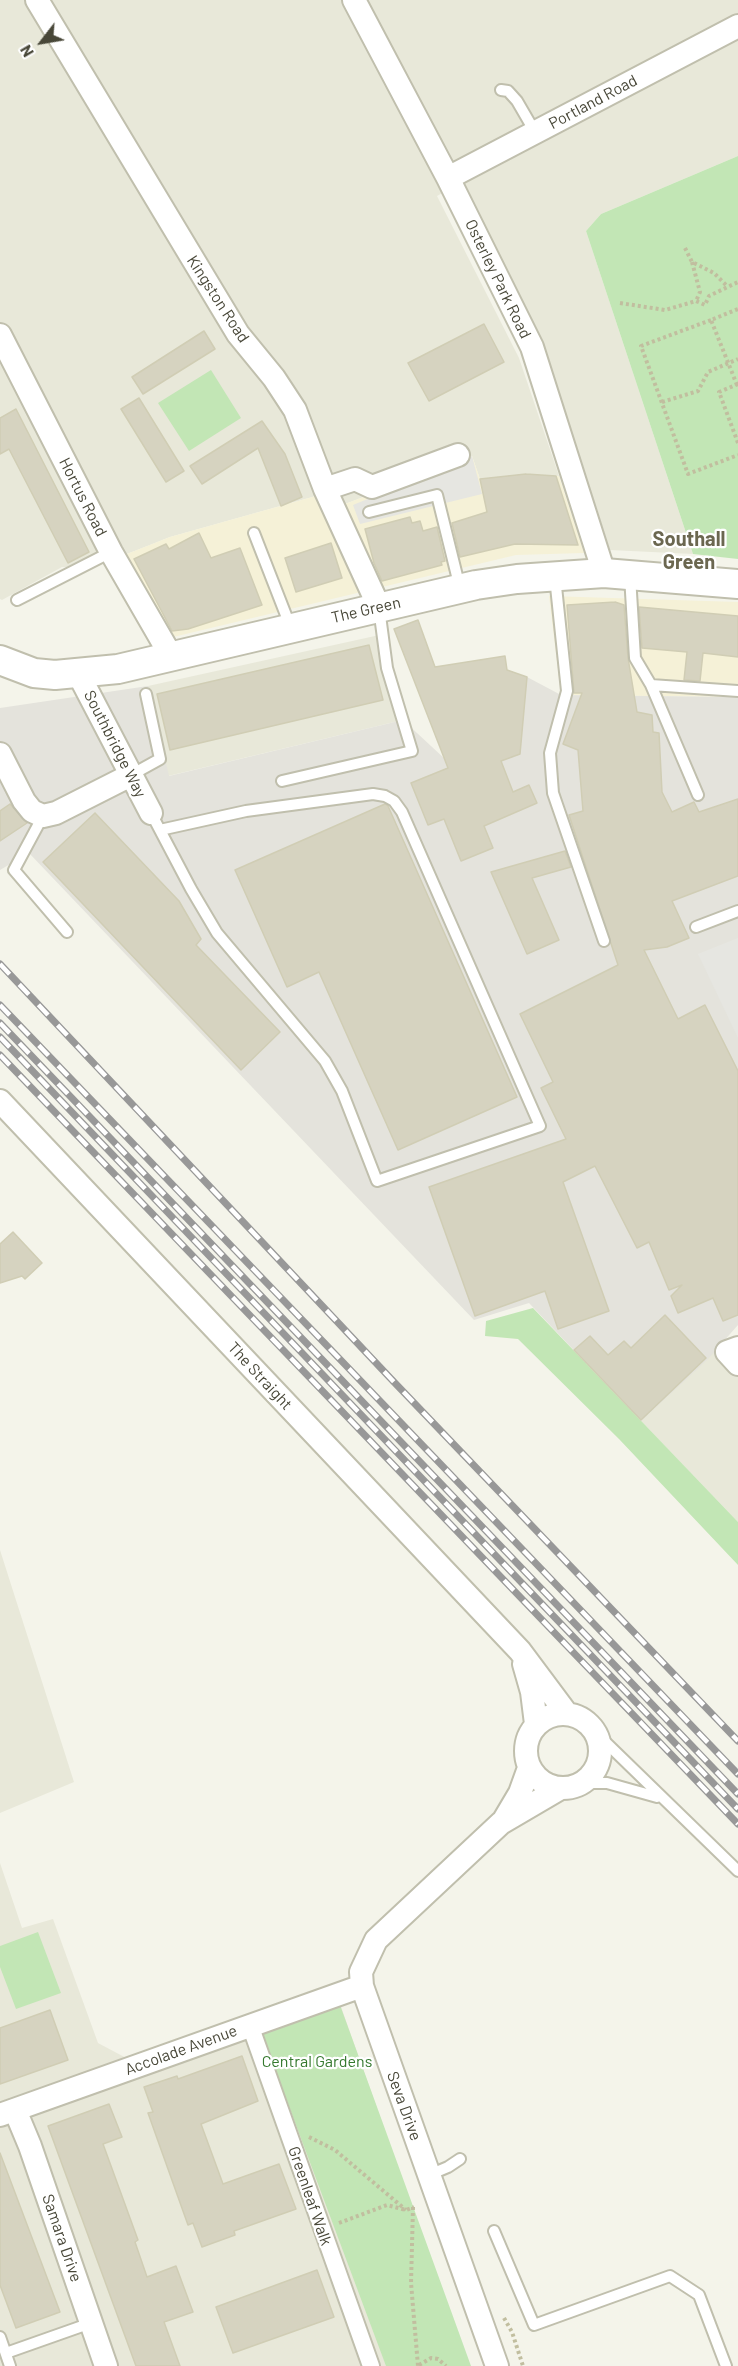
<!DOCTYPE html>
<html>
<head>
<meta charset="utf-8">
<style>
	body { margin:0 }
	#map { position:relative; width:738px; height:2366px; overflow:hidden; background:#f4f4ea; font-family:Barlow,sans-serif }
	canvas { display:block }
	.north { position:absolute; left:12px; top:12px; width:60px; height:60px; -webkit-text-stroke:4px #fff; paint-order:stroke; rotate:239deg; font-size:16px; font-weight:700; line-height:24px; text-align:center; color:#484738 }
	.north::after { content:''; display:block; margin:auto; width:21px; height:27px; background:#484738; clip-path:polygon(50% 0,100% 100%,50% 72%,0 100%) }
</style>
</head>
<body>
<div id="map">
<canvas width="738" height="2366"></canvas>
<div class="north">N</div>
</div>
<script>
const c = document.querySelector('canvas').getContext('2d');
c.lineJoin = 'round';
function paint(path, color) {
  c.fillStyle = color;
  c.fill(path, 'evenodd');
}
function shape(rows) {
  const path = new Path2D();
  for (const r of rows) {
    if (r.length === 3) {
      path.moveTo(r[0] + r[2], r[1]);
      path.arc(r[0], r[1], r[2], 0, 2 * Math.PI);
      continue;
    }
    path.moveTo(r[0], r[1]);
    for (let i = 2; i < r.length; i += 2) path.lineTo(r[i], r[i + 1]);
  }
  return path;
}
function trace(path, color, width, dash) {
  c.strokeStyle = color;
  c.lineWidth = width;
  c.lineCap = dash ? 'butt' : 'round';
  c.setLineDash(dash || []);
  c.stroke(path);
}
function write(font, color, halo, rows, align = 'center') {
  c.font = font + ' Barlow,sans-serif';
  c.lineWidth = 4.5;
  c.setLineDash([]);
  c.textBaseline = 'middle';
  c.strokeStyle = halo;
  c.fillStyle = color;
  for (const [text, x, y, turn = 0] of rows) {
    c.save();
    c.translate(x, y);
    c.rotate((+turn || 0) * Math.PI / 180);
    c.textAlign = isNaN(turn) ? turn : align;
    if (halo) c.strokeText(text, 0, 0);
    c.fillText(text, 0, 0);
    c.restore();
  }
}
paint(shape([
	[0,0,738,0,738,156,601,214,586,231,693,554,610,550,557,387,495,250,458,184,437,196,519,358,559,476,526,474,480,479,472,456,337,507,323,494,170,537,127,554,88,557,67,567,62,567,2,600,0,599],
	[384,634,403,720,168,776,148,686],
	[716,1348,730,1362,738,1360,738,1522,641,1421],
	[0,1550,74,1782,0,1813],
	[0,1863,22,1928,53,1919,98,2043,130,2060,333,1984,468,2366,0,2366]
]), '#e8e8d9');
paint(shape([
	[472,456,480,479,526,474,559,476,584,553,516,555,169,638,127,554,170,537,323,494,337,507],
	[549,596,738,602,738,697,561,695]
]), '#f5f1d7');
paint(shape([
	[527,677,561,695,738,697,738,1325,707,1360,641,1421,529,1303,474,1320,29,853,0,870,0,708,148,686,169,776,403,720,445,759,501,761,520,754]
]), '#e4e3dc');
paint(shape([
	[738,156,738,559,693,554,586,231,601,214],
	[211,370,241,418,189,451,158,403],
	[533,1308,738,1522,738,1565,619,1439,518,1339,485,1336,486,1321],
	[38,1932,61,1993,16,2009,0,1967,0,1946],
	[340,2005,471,2366,386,2366,262,2034]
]), '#c2e6b5');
paint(shape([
	[472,456,482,494,360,524,353,505],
	[738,938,738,1038,698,954]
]), '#e6e6e1');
const building = shape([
	[484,324,504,362,429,401,408,363,484,324],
	[204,331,215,349,143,394,132,377,204,331],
	[139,398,184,471,166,482,121,409,139,398],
	[16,409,89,552,68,563,9,449,0,454,0,418,16,409],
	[262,421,285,454,302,497,281,506,258,448,202,484,190,466,262,421],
	[526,474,556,476,578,545,515,544,460,557,452,523,487,512,480,479,526,474],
	[410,517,412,523,420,521,423,531,437,527,445,561,441,562,442,565,382,581,374,563,365,529,410,517],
	[199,533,211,558,240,548,262,605,188,629,172,631,134,559,166,544,169,549,199,533],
	[331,543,342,578,296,592,285,558,331,543],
	[615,602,624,605,628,658,637,712,652,715,653,732,659,733,662,792,672,812,694,802,699,812,738,799,738,876,672,901,689,938,667,947,644,950,678,1019,705,1005,738,1071,738,1315,723,1321,713,1298,678,1313,671,1296,682,1285,669,1290,649,1242,637,1248,595,1166,563,1182,609,1311,558,1329,545,1291,475,1316,429,1187,566,1139,541,1088,553,1082,520,1014,618,965,569,815,583,811,578,750,563,744,582,693,574,693,567,605,615,602],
	[639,607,738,616,738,657,703,653,700,681,684,680,687,652,642,648,639,607],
	[418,620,435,667,505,656,507,670,527,677,520,754,501,761,513,792,529,785,537,803,484,826,493,848,461,861,444,819,428,825,411,783,448,768,394,629,418,620],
	[369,645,383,700,170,750,157,694,369,645],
	[10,804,27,823,0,841,0,811,10,804],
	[385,804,388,806,517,1097,398,1150,319,972,287,987,235,870,385,804],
	[95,813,179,901,201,939,196,945,280,1032,241,1070,43,862,95,813],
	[565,851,571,867,532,878,559,940,527,954,491,872,565,851],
	[13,1232,42,1263,25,1279,22,1276,0,1283,0,1244,13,1232],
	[665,1315,706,1358,641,1420,574,1350,590,1336,608,1355,624,1341,631,1348,665,1315],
	[50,2010,68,2060,0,2084,0,2028,50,2010],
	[242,2056,258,2101,201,2124,223,2184,279,2164,296,2209,234,2231,235,2235,202,2247,193,2223,188,2225,148,2113,153,2112,144,2087,177,2076,178,2079,242,2056],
	[109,2104,122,2137,103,2144,138,2240,135,2242,147,2277,176,2266,193,2312,164,2322,180,2366,136,2366,48,2126,109,2104],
	[0,2153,60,2312,16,2328,0,2285,0,2153],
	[317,2270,334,2317,233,2353,216,2307,317,2270]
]);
paint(building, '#d6d3c0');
trace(building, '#d0cdb4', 1.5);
const service = shape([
	[501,90,508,91,517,101,535,132],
	[369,512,437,495,460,588],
	[254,533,291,628],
	[630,576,635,658,651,685,698,795],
	[555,577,567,691,550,753,553,793,604,941],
	[17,600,111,552],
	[651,685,738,691],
	[131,775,160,759,146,694],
	[282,781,412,751,387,668,379,608],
	[151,813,191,889,217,933,325,1061,342,1091,377,1181,540,1126,402,812,394,801,385,796,373,794,246,811,160,830],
	[43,816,14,870,67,932],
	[696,927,738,911],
	[594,1731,738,1871],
	[583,1783,607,1783,657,1797],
	[429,2175,448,2167,460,2159],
	[494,2231,534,2325,670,2276,699,2295,726,2366],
	[0,2337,10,2366],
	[6,2353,91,2323]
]);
const pedestrian = shape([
	[250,2025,371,2366]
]);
const minor = shape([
	[37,0,238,334,274,378,295,410,325,489,379,607],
	[354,0,448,178,532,347,604,573],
	[448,178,738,26],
	[0,335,111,552,171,656],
	[325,489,355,479,372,487,458,455],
	[79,675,151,813],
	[0,754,24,801,32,811,43,816,56,813,131,775],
	[0,1101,520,1651,567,1714],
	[738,1348,727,1352,738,1364],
	[524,1664,532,1692,536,1724],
	[563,1751,37],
	[504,1820,520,1793,529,1768],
	[15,2110,30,2146,106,2366],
	[0,2115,362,1986],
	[497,2366,362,1986,361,1972,376,1940,501,1823,559,1789]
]);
const tertiary = shape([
	[0,660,34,673,55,675,118,669,476,585,517,579,604,573,738,584]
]);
trace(service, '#c0bfad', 14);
trace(pedestrian, '#c0bfad', 20);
trace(minor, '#c0bfad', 26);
trace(tertiary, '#c0bfad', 32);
trace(shape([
	[685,248,692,262,714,273,728,287],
	[692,262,700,292,696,301],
	[620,303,665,310,696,301,705,305,709,296,738,282],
	[711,320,641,346,688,474,738,455],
	[738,384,719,392,738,443],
	[737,385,711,320,738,309],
	[662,402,698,391,708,372,738,359],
	[309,2137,335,2150,406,2210],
	[413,2207,411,2283,418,2366],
	[339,2223,387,2205,406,2210,414,2207],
	[504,2318,512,2332,523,2366],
	[419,2365,431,2358,438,2359,446,2366]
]), '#c1be9f', 4, [3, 3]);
trace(service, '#fff', 10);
trace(pedestrian, '#fff', 16);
trace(minor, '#fff', 22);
trace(tertiary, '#fff', 28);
const rail = shape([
	[0,964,394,1382,738,1741],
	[0,1005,738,1774],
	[0,1023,738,1794],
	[0,1037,738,1809],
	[0,1055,738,1824]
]);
trace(rail, '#989898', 7);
trace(rail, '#fff', 4.5, [14]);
write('16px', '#484738', '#fff', [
	["Portland Road",593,102,-28],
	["Osterley Park Road",498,279,64],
	["Kingston Road",218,299,57],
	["Hortus Road",83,497,63],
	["The Green",366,610,-13],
	["Southbridge Way",115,744,63],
	["The Straight",260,1376,47],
	["Accolade Avenue",181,2050,-20],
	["Seva Drive",404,2106,70],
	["Greenleaf Walk",310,2196,71],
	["Samara Drive",62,2238,71]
]);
write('16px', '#34782d', '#fff', [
	["Central Gardens",317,2062]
]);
write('bold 20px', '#6b6750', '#fff', [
	["Southall",689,539],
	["Green",689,562]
]);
</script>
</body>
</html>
